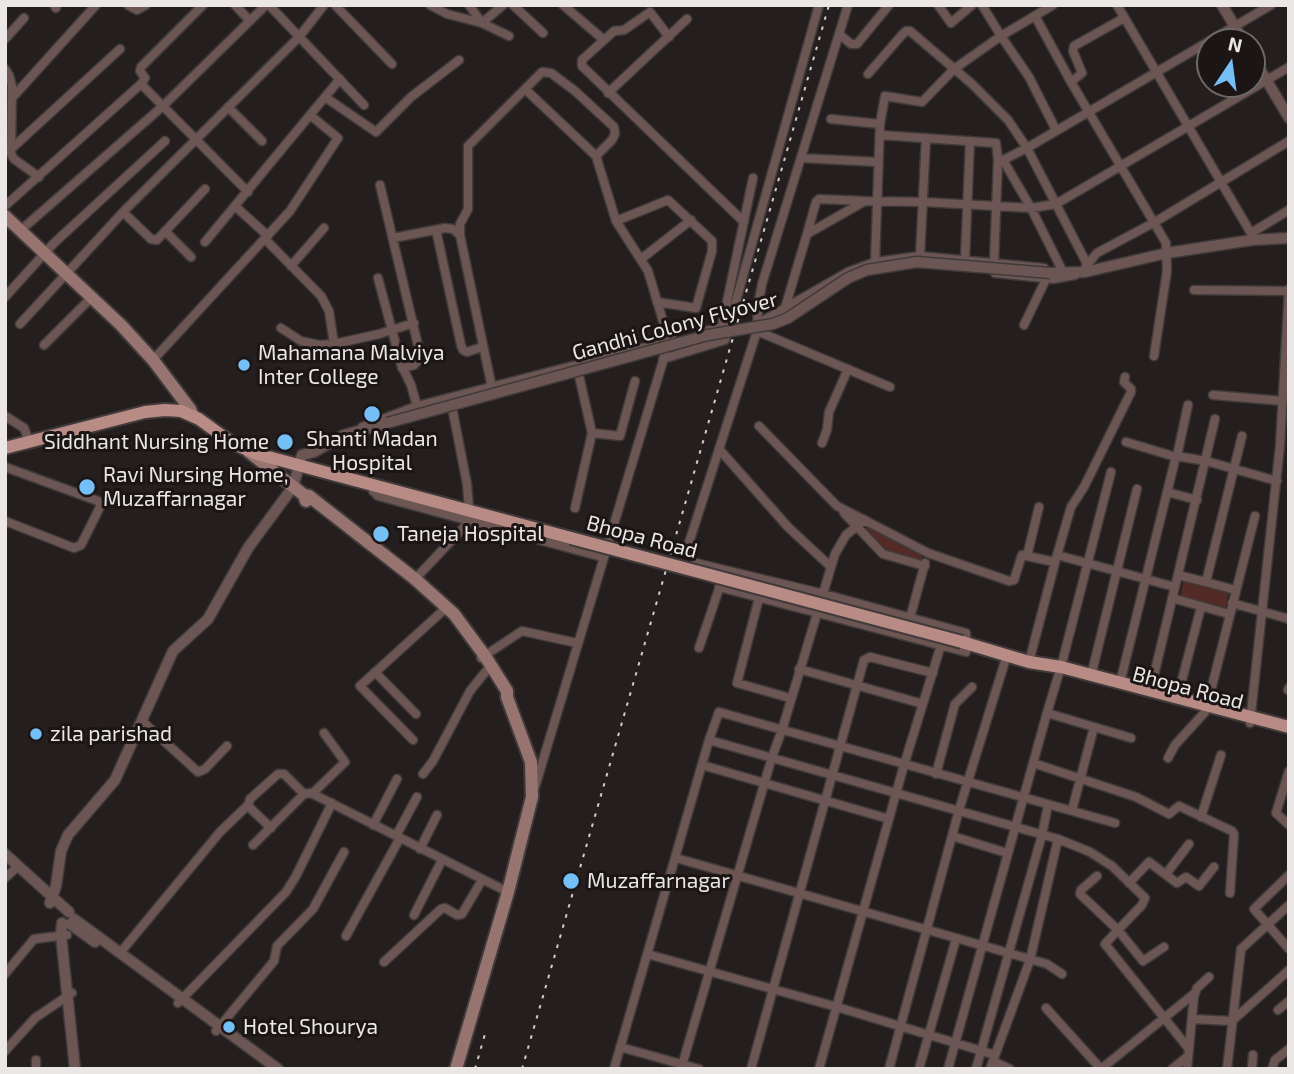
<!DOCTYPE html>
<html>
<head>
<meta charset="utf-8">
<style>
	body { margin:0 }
	#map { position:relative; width:1294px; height:1074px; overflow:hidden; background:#241f1e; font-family:"Exo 2",sans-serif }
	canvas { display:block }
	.frame { position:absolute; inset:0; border:7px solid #ebe7e7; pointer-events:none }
	.north { position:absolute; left:1196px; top:28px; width:70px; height:70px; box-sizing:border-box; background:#1b1515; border:2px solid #6e6969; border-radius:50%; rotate:13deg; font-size:19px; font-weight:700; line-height:28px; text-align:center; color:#ebe7e7 }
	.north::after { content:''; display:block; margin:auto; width:24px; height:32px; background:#74c0f6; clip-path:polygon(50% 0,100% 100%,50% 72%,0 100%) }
</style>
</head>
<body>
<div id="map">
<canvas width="1294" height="1074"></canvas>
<div class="frame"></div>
<div class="north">N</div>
</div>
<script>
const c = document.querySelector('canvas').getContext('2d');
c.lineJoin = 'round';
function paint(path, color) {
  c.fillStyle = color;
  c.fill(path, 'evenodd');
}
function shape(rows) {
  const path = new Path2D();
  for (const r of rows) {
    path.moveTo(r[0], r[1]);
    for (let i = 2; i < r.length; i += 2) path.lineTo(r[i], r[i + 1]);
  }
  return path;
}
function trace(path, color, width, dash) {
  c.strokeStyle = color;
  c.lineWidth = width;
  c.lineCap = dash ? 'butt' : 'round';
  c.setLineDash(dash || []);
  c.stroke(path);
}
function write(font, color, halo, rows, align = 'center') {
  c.font = font + ' "Exo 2",sans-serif';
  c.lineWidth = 6;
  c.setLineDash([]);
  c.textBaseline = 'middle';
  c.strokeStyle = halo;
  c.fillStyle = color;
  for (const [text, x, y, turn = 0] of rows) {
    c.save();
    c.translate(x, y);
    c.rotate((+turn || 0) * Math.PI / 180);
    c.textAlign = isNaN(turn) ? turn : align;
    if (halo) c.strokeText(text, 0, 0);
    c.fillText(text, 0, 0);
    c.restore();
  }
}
paint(shape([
	[867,524,924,552,921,561,890,553,865,529],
	[1184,579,1229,592,1225,610,1180,597]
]), '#542a26');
const minor = shape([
	[54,5,56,8],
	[128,5,137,10,146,5],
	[235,5,250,21],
	[269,5,364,105],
	[335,5,392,64],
	[430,5,447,14,482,23,503,5],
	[469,5,482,23,509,36],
	[513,5,543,33],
	[563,5,604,40,582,60,582,66,744,222],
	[938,5,951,23,972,5],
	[982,5,1001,36,1053,5],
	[1117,5,1255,240],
	[1035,16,1071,82],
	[1124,18,1074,46,1073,51,1082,73,1071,82,1166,243,1167,271,1154,356],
	[839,34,851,44,857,44,889,5],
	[5,39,24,18],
	[604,40,614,31,624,30,650,12,669,37],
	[5,69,9,75,12,86,11,154,14,159,39,177],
	[868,74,901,36,906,31,910,31,972,84,1008,120,1027,148,1003,160],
	[141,84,145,78,140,71,141,67,203,5],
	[525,89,596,156,616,221,648,271,669,341,535,787],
	[608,93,687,19],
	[325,97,376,132,411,97,459,60],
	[12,98,96,5],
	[228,107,262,141],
	[310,115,340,79],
	[831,119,880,124],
	[880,135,996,143,998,160,994,263],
	[10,150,120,49],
	[801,158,878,162],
	[1001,160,1003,160,1031,208,1061,268],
	[380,185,421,358,414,365,402,368],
	[5,206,141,84,248,192],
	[236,207,268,236],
	[123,212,151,239,157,240,205,189],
	[616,221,668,200,712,241,712,251,696,308,657,302],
	[21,230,163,106,266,5],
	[436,230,461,345,463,350,467,352,482,347],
	[165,231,191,257],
	[1251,233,1289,210],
	[807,234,816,202,819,199,865,201],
	[460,235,460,224,468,209,468,146,542,72,551,73,575,91,614,127,615,134,612,140,596,156],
	[393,238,445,228,453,229,460,235,492,388],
	[265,239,321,296,329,311,334,344],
	[920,256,926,138],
	[641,259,691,220],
	[965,259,970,141],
	[875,262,880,124,885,96,922,102,954,69,1001,36,1029,77,1056,130],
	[1087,264,1027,148,1271,5],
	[291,266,324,228],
	[1086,266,1097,253,1155,222,1289,141],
	[995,273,1053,279,1075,275],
	[378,278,401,364,411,385,417,406],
	[1194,290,1289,291],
	[5,297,53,244,165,141],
	[785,308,807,234,865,201,924,202,1031,208,1056,204,1289,67],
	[759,323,848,272,875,262,920,256,1044,268],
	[20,324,125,210,299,37,324,5],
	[1024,325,1046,279],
	[281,328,301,341,319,345,334,344,379,334,414,323],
	[721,330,753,178],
	[706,331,722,327],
	[757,331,890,387],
	[44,345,92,297],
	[663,359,725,340,819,5],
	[153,360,290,211,338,138,310,115,205,242],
	[1213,395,1283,401],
	[5,416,24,428,28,438],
	[759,426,837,506,928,553,1009,581,1014,580,1022,555,1055,562],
	[362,427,417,406,673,340],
	[592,433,620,436,635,381],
	[1126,442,1176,457],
	[822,443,827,430,829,412,848,369],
	[719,449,788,527,831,567],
	[1177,456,1188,405],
	[5,467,98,501,101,505,81,545,74,548,5,521],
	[371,484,373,491,378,496,602,557],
	[1167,492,1197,500],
	[575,508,592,433,577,367],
	[844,513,883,554,925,566],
	[686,552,757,331,758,305,762,284,848,5],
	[1057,555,1071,507,1084,487,1131,392,1131,389,1124,382,1125,377],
	[1027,556,1039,507],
	[696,563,824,594,966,633,966,652,719,587],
	[1178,575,1206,582,1242,436],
	[415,579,470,521,467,484,451,402],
	[1206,582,1235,590],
	[759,598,737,683,790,698],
	[1172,598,1229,614],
	[1232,603,1289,619],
	[910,618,925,563],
	[699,648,721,583],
	[481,658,522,631,577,643],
	[1029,662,1057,555,1175,587],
	[1061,667,1111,472],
	[799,669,923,704],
	[375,672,416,714],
	[1059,673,1047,713,1131,738],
	[1091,676,1137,489],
	[1120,683,1176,456,1206,461,1277,481],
	[1288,690,1289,688],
	[1150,692,1215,419],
	[1177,699,1201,607],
	[1207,706,1255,516],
	[142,721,198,772,205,769,227,746],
	[1250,723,1280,445,1289,289],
	[413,740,360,686,447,607],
	[709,740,1058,839,1090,852,1112,866,1145,898,1142,905,1118,930,1080,894,1081,890,1097,876],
	[1168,758,1175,745,1205,712],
	[1033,763,1136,797,1169,814,1179,806,1232,831,1234,834,1230,893],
	[702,765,889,819],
	[1289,771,1276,813,1289,825],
	[423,774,433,761,470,691,491,665],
	[936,774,955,704,972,687],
	[313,793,345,762,324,733],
	[1072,810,1094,727],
	[1201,817,1221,755],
	[373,825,397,779],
	[271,828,248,806,250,799,278,774,284,774,304,794],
	[396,836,417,797],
	[952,836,1007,853],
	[253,845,304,794,311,793,508,892],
	[420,849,437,815],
	[676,858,1047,964,1062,974],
	[1166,874,1189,844],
	[1289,875,1254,909,1289,949],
	[5,878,14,870],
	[1129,883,1149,862,1177,883,1186,877,1199,886,1214,867],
	[414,915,442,860],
	[346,936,400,838],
	[1164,947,1143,961,1118,930,1105,944,1189,1049],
	[120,953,220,832,248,805],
	[647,954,837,1007,995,1055],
	[384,962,441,909,445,908,457,915,462,914,482,880],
	[5,974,34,939,67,935],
	[178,1003,286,892,296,876,332,803],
	[1046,1008,1101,1069],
	[1278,1010,1289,1001],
	[1192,1019,1232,1021,1289,970],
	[216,1031,274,961,277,946,313,909,344,852],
	[620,1047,699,1069],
	[5,1051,35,1018,72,993],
	[36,1060,36,1069],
	[993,1061,1010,1069],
	[614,1069,709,740,719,712,1115,823],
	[681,1069,772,757,782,730,835,554,846,535,865,520],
	[751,1069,864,660,870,657,933,673],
	[819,1069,904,765,941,645],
	[889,1069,959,810,1007,655],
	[919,1069,956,939],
	[948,1069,1047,713],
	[976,1069,1042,835,1048,805],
	[990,1069,1030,960,1058,839],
	[1101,1069,1195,993],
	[1172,1069,1188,1056],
	[1187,1069,1194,996,1197,988,1209,977],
	[1227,1069,1241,949,1289,905],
	[1252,1069,1253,1055],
	[1272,1069,1275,1060,1289,1049]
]);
const tertiary = shape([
	[1222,5,1244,42],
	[1252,56,1289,118],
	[1050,273,1085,272,1167,253,1252,240,1289,238],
	[5,854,69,912],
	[50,903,56,886,61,851,68,835,115,780,173,651,208,619,248,548,293,487,302,455,314,452,344,435,387,423],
	[74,919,278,1069],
	[62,923,61,935,75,1069],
	[70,924,95,942]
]);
const secondary = shape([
	[5,216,121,325,153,360,190,409,193,416],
	[249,452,304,495,306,501],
	[304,495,309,496,415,579,454,614,485,656,507,691,507,697,531,762,532,797,508,892,456,1069]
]);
const primary = shape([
	[5,448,145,412,165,410,181,411,199,419,232,443,257,454,571,538],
	[962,642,1029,662,1061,667,1289,727]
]);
trace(minor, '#403b3a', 11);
trace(tertiary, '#403b3a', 13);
trace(secondary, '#403b3a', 16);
trace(primary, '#403b3a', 16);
trace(minor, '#6c5653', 8);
trace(tertiary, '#6c5653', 10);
trace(secondary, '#987470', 12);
trace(primary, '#b98b85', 12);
trace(shape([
	[475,1069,485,1034],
	[522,1069,829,5]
]), '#d1cdcd', 2, [3.5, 7]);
const tertiaryBridge = shape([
	[387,423,708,335,773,324,788,318,848,278,867,270,917,262,1050,273]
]);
const primaryBridge = shape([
	[571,538,962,642]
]);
trace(tertiaryBridge, '#403b3a', 13, []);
trace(primaryBridge, '#403b3a', 16, []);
trace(tertiaryBridge, '#6c5653', 10);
trace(primaryBridge, '#b98b85', 12);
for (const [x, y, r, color] of [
	[244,365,7,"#74c0f6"],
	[372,414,9,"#74c0f6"],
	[285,442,9,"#74c0f6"],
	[87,487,9,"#74c0f6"],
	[381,534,9,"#74c0f6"],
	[36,734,7,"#74c0f6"],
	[571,881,9,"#74c0f6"],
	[229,1027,7,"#74c0f6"]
]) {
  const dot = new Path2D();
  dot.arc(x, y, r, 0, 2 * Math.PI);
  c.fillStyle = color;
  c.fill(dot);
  trace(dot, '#1b1515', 2.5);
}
write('21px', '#ebe7e7', '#1b1515', [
	["Gandhi Colony Flyover",675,326,-15],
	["Bhopa Road",642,537,15],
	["Bhopa Road",1188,688,15]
]);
write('21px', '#ebe7e7', '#1b1515', [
	["Mahamana Malviya",258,353],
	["Inter College",258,377],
	["Shanti Madan",372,439,"center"],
	["Hospital",372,463,"center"],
	["Siddhant Nursing Home",269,442,"right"],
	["Ravi Nursing Home,",103,475],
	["Muzaffarnagar",103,499],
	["Taneja Hospital",397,534],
	["zila parishad",50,734],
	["Muzaffarnagar",587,881],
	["Hotel Shourya",243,1027]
], 'left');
</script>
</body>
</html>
